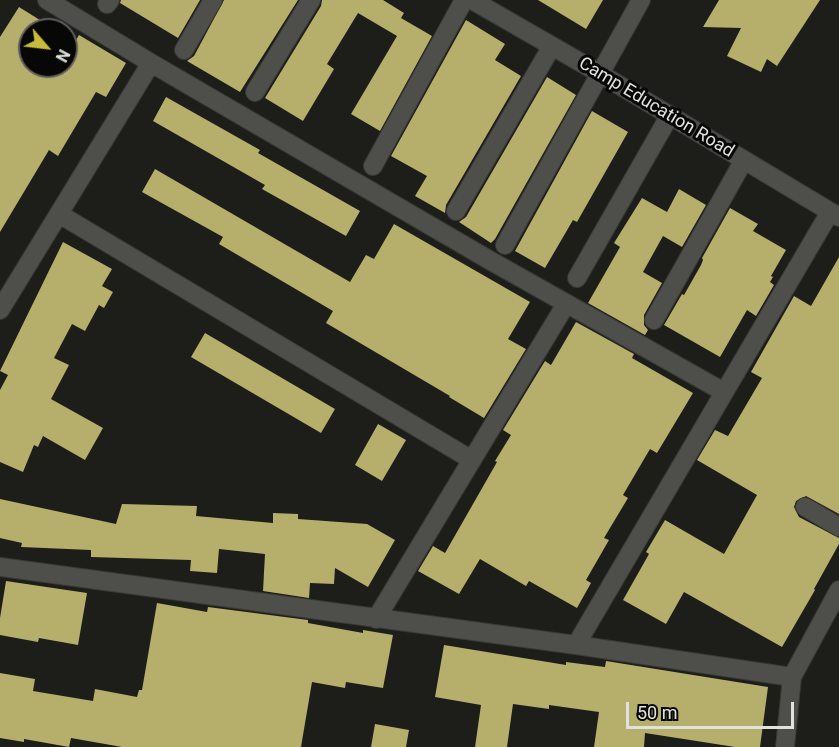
<!DOCTYPE html>
<html>
<head>
<meta charset="utf-8">
<style>
	body { margin:0 }
	#map { position:relative; width:839px; height:747px; overflow:hidden; background:#1d1d19; font-family:Roboto,sans-serif }
	canvas { display:block }
	.north { position:absolute; left:18px; top:18px; width:60px; height:60px; box-sizing:border-box; background:#070706; border:2px solid #5e5e5c; border-radius:50%; rotate:118deg; font-size:16px; font-weight:700; line-height:24px; text-align:center; color:#e1e1de }
	.north::after { content:''; display:block; margin:auto; width:21px; height:27px; background:#c8bb3b; clip-path:polygon(50% 0,100% 100%,50% 72%,0 100%) }
	.scale { position:absolute; left:626px; top:702px; width:168px; height:27px; box-sizing:border-box; border:3px solid #e1e1de; border-top:0; padding-left:8px; font-size:18px; line-height:21px; white-space:nowrap; color:#e1e1de; -webkit-text-stroke:4px #070706; paint-order:stroke }
</style>
</head>
<body>
<div id="map">
<canvas width="839" height="747"></canvas>
<div class="north">N</div>
<div class="scale">50 m</div>
</div>
<script>
const c = document.querySelector('canvas').getContext('2d');
c.lineJoin = 'round';
function paint(path, color) {
  c.fillStyle = color;
  c.fill(path, 'evenodd');
}
function shape(rows) {
  const path = new Path2D();
  for (const r of rows) {
    path.moveTo(r[0], r[1]);
    for (let i = 2; i < r.length; i += 2) path.lineTo(r[i], r[i + 1]);
  }
  return path;
}
function trace(path, color, width, dash) {
  c.strokeStyle = color;
  c.lineWidth = width;
  c.lineCap = dash ? 'butt' : 'round';
  c.setLineDash(dash || []);
  c.stroke(path);
}
function write(font, color, halo, rows, align = 'center') {
  c.font = font + ' Roboto,sans-serif';
  c.lineWidth = 6;
  c.setLineDash([]);
  c.textBaseline = 'middle';
  c.strokeStyle = halo;
  c.fillStyle = color;
  for (const [text, x, y, turn = 0] of rows) {
    c.save();
    c.translate(x, y);
    c.rotate((+turn || 0) * Math.PI / 180);
    c.textAlign = isNaN(turn) ? turn : align;
    if (halo) c.strokeText(text, 0, 0);
    c.fillText(text, 0, 0);
    c.restore();
  }
}
paint(shape([
	[121,0,200,0,178,38,120,3],
	[224,0,298,0,240,92,187,61,194,56],
	[322,0,383,0,404,13,401,18,432,36,380,131,351,114,397,36,358,13,327,64,334,69,303,121,265,98,321,6],
	[538,0,603,0,586,29],
	[719,0,820,0,777,66,767,59,761,72,727,56,741,28,703,27],
	[19,7,56,30,30,30,30,66,35,66,54,77,60,66,66,66,66,57,79,35,126,63,106,97,96,92,58,156,49,150,0,232,0,37],
	[466,20,505,44,495,60,521,76,446,205,445,213,415,196,427,176,391,156],
	[547,77,576,95,495,239,491,243,459,222,466,217],
	[166,97,260,150,258,153,360,211,346,236,262,189,265,185,153,121],
	[592,111,628,132,577,222,573,220,545,268,515,251],
	[155,169,350,282,366,255,374,259,394,224,530,302,508,339,526,349,484,418,449,397,450,396,326,323,333,311,219,244,223,237,142,192],
	[679,189,706,205,682,247,663,236,643,272,662,283,644,315,644,325,648,330,645,335,588,303,620,247,614,243,642,198,667,212],
	[730,208,758,224,753,231,786,250,771,276,773,277,770,282,774,285,756,316,747,310,720,357,664,325,682,294,684,295,701,265,703,260,702,258],
	[63,242,112,269,102,286,113,292,104,308,99,305,85,331,72,324,54,358,69,365,51,399,103,428,85,460,43,436,38,447,34,445,23,472,0,462,0,390,8,375,0,371],
	[839,257,839,514,806,496,796,501,794,507,799,517,839,538,839,544,814,589,815,590,782,647,684,592,666,624,623,600,649,554,646,552,665,520,724,554,757,495,697,460,715,430,728,436,762,378,751,372,794,296,811,306],
	[576,322,634,354,632,358,693,393,657,453,650,449,623,495,628,498,604,538,609,540,586,580,591,583,577,608,529,581,526,586,480,559,459,594,418,571,433,546,445,553,497,462,495,461,511,435,503,430,545,361,551,365],
	[205,333,335,409,321,433,191,357],
	[378,424,406,440,382,481,355,465],
	[0,499,116,524,122,504,197,506,196,516,273,523,273,513,298,514,298,519,367,524,395,540,368,587,335,568,334,584,310,583,309,598,263,591,265,554,219,549,217,573,190,571,191,560,91,557,91,550,21,547,22,543,0,538],
	[6,581,87,593,78,645,39,638,38,642,0,635,0,618],
	[157,603,207,612,208,607,308,620,308,623,363,633,363,630,393,635,383,688,346,682,345,688,312,682,301,747,122,747,71,738,69,747,24,739,24,742,0,738,0,673,35,679,33,691,93,701,95,689,137,697,139,690,142,690],
	[444,645,566,665,566,662,605,667,606,661,768,687,760,747,735,747,645,733,644,747,594,747,599,712,549,705,549,709,513,704,507,747,475,747,481,705,435,697],
	[375,724,409,730,406,747,371,747]
]), '#b5af6b');
const street = shape([
	[47,0,151,63,491,261,724,392],
	[472,0,599,73,839,217],
	[107,4,110,0],
	[184,50,213,0],
	[255,92,311,0],
	[373,166,464,0],
	[456,211,552,46],
	[59,214,472,460],
	[505,245,641,0],
	[577,278,670,115],
	[0,310,151,63],
	[654,320,744,160],
	[805,507,839,527],
	[0,567,576,645,792,677],
	[376,619,566,304],
	[576,645,830,212],
	[785,747,792,677,839,590]
]);
trace(street, '#383835', 20);
trace(street, '#4e4e4b', 18);
write('18px', '#e1e1de', '#070706', [
	["Camp Education Road",656,108,31]
]);
</script>
</body>
</html>
